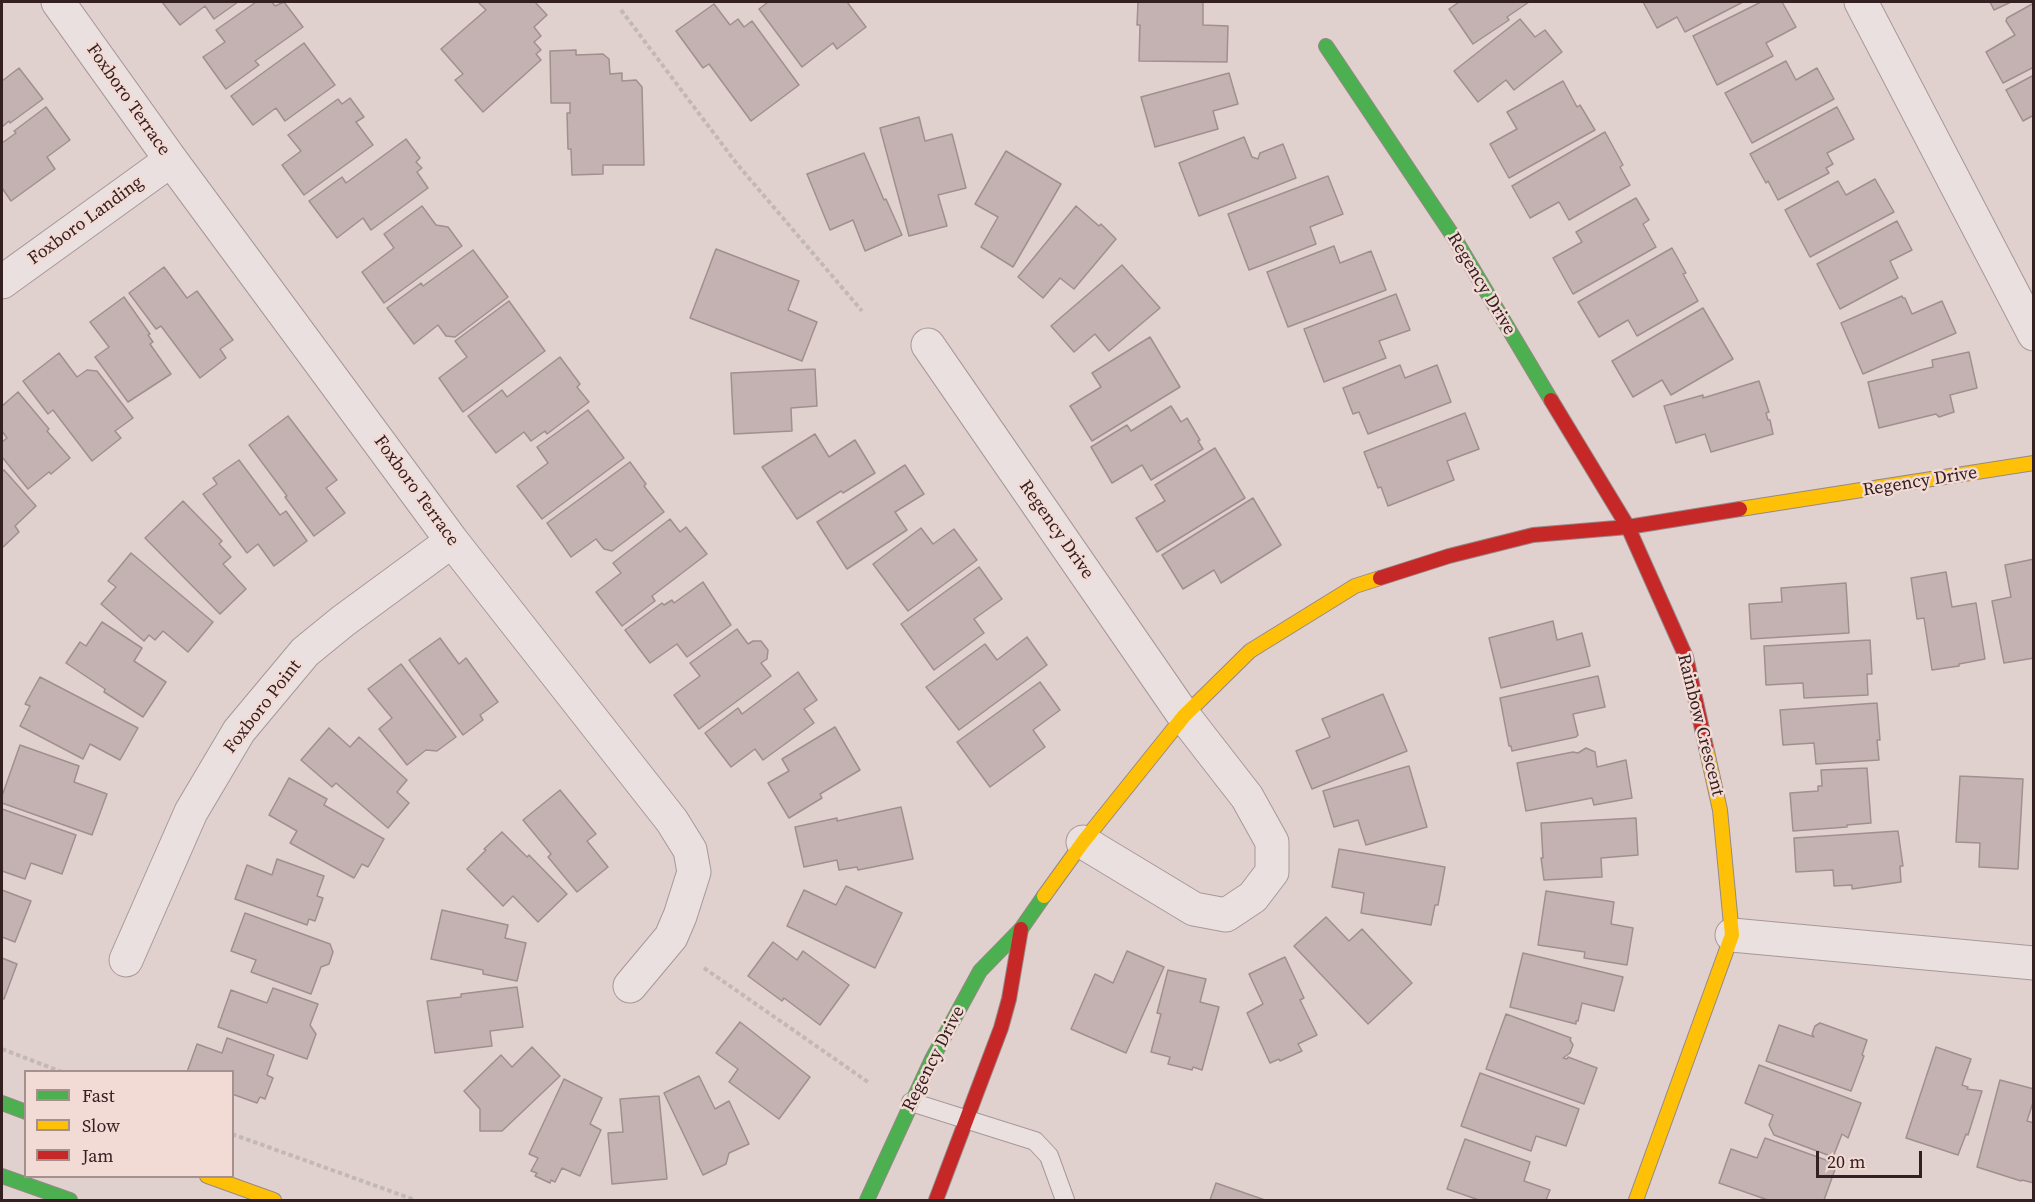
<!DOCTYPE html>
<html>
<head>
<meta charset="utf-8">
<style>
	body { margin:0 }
	#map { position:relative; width:2035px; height:1202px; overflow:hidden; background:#e1d1ce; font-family:"Source Serif 4",serif }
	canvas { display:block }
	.frame { position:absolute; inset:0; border:3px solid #352021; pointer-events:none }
	.legend { position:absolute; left:24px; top:1070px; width:210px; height:108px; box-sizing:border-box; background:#f2dad5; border:2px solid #a6908d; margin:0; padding:8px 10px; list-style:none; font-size:18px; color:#352021 }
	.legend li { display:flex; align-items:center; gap:12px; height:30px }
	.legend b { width:30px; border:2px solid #a6908d }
	.scale { position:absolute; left:1816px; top:1151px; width:106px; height:27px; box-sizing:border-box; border:3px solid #352021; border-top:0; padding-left:8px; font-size:18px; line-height:21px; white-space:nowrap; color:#352021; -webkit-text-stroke:4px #f2dad5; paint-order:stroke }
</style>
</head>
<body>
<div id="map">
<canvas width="2035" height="1202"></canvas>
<div class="frame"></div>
<ul class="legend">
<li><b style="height:8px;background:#4caf50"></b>Fast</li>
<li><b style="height:8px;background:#ffc107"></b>Slow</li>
<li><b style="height:8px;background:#c62828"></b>Jam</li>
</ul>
<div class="scale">20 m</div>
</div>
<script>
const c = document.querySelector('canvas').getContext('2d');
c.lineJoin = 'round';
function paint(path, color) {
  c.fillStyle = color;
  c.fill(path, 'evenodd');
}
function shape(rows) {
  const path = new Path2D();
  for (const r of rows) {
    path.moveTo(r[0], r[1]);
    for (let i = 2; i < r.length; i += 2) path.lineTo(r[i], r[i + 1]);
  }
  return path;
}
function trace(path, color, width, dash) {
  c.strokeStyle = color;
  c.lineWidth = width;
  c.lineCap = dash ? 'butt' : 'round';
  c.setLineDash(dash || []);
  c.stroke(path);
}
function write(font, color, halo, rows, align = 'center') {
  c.font = font + ' "Source Serif 4",serif';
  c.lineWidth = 5;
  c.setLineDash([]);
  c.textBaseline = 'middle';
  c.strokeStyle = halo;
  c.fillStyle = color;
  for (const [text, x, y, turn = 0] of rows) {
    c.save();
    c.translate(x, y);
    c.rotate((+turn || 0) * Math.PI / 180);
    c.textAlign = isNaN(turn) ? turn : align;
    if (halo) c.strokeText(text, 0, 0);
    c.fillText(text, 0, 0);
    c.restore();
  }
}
const building = shape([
	[162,2,238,2,214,19,205,6,180,25,162,2],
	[256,2,272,2,275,6,284,2,303,27,255,61,259,65,226,89,203,57,225,42,216,30,256,2],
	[478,2,535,2,547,15,534,27,541,36,534,42,541,50,536,54,541,60,483,112,455,80,463,74,441,49,486,10,478,2],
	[768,2,847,2,866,27,837,49,833,43,802,67,759,9,768,2],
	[1138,2,1203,2,1203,25,1228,26,1227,62,1139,61,1140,25,1137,25,1138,2],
	[1459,2,1529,2,1507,17,1509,20,1473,44,1449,9,1459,2],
	[1643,2,1743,2,1685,32,1677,17,1657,28,1643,2],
	[1761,2,1782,2,1796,27,1766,43,1773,56,1717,85,1693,36,1761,2],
	[1990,2,2011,2,1994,10,1990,2],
	[2034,3,2034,67,2003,83,1986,52,2015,35,2006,21,2007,18,2034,3],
	[714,4,730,25,738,19,744,27,752,21,799,85,751,121,709,64,703,68,676,31,714,4],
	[1520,19,1535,37,1545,30,1562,52,1514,90,1506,80,1478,102,1454,71,1520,19],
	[304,43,335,85,285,121,276,108,253,125,231,96,304,43],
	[576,50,576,55,603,54,609,59,610,74,622,73,622,81,636,80,642,87,644,165,603,165,603,174,572,175,571,149,568,149,567,113,570,113,570,103,551,103,550,51,576,50],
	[1786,61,1796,80,1817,68,1834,99,1752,143,1725,93,1786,61],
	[19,68,43,99,10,123,9,121,2,127,2,81,19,68],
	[1229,73,1238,104,1213,111,1218,129,1155,147,1141,97,1229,73],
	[2034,75,2034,115,2023,121,2006,90,2034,75],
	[1563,81,1577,107,1580,105,1595,130,1509,178,1490,144,1517,129,1507,112,1563,81],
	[350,98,364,117,356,122,373,145,304,195,282,165,301,151,288,135,338,99,342,104,350,98],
	[46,107,70,140,47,157,55,169,11,201,2,188,2,143,16,133,14,131,46,107],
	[1837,107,1854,139,1827,153,1833,164,1826,168,1829,173,1778,200,1768,181,1766,183,1750,154,1837,107],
	[919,117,925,141,952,134,966,188,938,195,947,226,909,236,880,128,919,117],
	[1605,132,1623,165,1620,167,1630,185,1569,220,1559,202,1530,218,1512,186,1605,132],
	[1244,137,1252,157,1258,159,1260,153,1283,144,1296,178,1199,216,1179,163,1244,137],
	[406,139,420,158,416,162,422,168,417,172,428,188,371,230,363,218,337,238,309,201,342,177,346,183,406,139],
	[1006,151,1061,184,1013,267,981,247,998,217,975,204,1006,151],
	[864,153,884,200,886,199,902,235,865,251,853,220,830,230,807,174,864,153],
	[1328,176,1343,214,1310,227,1316,244,1249,270,1228,214,1328,176],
	[1875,179,1894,212,1810,257,1785,210,1838,181,1846,195,1875,179],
	[1636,198,1649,220,1643,224,1656,247,1573,294,1553,258,1582,242,1576,232,1636,198],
	[422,206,436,225,448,227,462,246,384,303,362,272,394,248,384,234,422,206],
	[1076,206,1099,226,1101,224,1116,239,1074,289,1060,278,1043,298,1018,277,1076,206],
	[1897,221,1912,250,1890,261,1898,278,1840,309,1817,264,1897,221],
	[1334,246,1340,263,1371,251,1386,290,1288,327,1267,272,1334,246],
	[1672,248,1686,273,1683,274,1698,301,1637,336,1628,320,1599,337,1578,302,1672,248],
	[716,249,799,281,788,310,817,322,802,361,690,318,716,249],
	[473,250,508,297,455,337,446,336,438,325,414,344,387,308,421,283,423,286,473,250],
	[1122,265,1160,308,1109,351,1095,334,1074,352,1051,326,1122,265],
	[164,267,187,298,197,291,233,340,220,349,226,358,200,378,161,326,156,329,129,293,164,267],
	[1396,294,1410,330,1379,341,1386,358,1324,382,1304,329,1396,294],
	[1902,296,1903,298,1905,298,1912,314,1942,301,1956,333,1863,374,1841,323,1902,296],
	[124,297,150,334,148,335,153,342,150,344,171,374,128,402,95,357,109,347,90,322,124,297],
	[509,301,545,351,463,412,439,378,467,357,455,341,509,301],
	[1703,308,1733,359,1671,395,1662,380,1633,397,1612,361,1703,308],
	[1150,337,1180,387,1092,441,1070,406,1101,387,1092,373,1150,337],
	[1969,352,1977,388,1950,395,1954,412,1939,417,1936,414,1879,428,1868,382,1933,367,1932,360,1969,352],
	[59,353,77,377,87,370,97,371,133,418,115,431,121,438,92,461,53,410,48,414,23,381,59,353],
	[560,357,580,384,577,387,589,402,547,434,545,431,531,441,524,432,496,453,468,416,502,390,507,397,560,357],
	[1400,365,1405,378,1437,365,1451,402,1368,434,1359,412,1353,414,1343,388,1400,365],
	[815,369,817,406,791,408,792,431,734,434,731,373,815,369],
	[1759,381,1769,412,1766,413,1768,420,1770,420,1773,434,1711,452,1705,434,1676,443,1664,406,1703,395,1703,398,1759,381],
	[18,392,49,429,47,431,70,458,51,474,49,472,28,489,2,457,2,442,7,438,2,431,2,406,18,392],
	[1171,406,1181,422,1187,418,1200,440,1198,441,1203,449,1151,480,1142,465,1112,483,1091,447,1127,425,1131,431,1171,406],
	[588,410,624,458,542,519,517,486,548,463,537,447,588,410],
	[1465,413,1479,449,1447,461,1454,480,1388,506,1381,487,1378,488,1364,452,1465,413],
	[288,416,337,480,326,488,345,513,314,536,285,497,287,496,249,445,288,416],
	[815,434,829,457,855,440,875,473,843,493,841,491,797,519,762,467,815,434],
	[1215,448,1245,498,1157,552,1136,518,1165,501,1155,485,1215,448],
	[239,460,280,515,286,511,307,541,274,566,258,544,247,553,203,494,217,484,213,478,239,460],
	[630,462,646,484,644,486,664,512,612,551,604,549,596,539,571,557,547,523,630,462],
	[905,465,924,494,895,512,907,530,847,569,817,522,905,465],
	[4,470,36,506,15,526,19,532,2,548,2,472,4,470],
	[1253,498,1281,545,1221,583,1214,570,1183,589,1162,555,1253,498],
	[183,501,222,541,219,544,231,557,223,564,246,589,220,614,145,538,183,501],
	[670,519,680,532,686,527,707,554,652,596,655,601,622,626,596,592,621,573,613,563,670,519],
	[921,528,933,544,954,529,977,560,908,611,873,564,921,528],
	[131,553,213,622,188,652,163,631,155,640,149,635,144,641,101,604,116,587,108,581,131,553],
	[2034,559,2034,658,2004,663,1992,601,2011,597,2005,565,2034,559],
	[979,567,1002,599,974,619,984,633,934,670,901,624,979,567],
	[1946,572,1952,607,1976,603,1985,659,1959,664,1959,666,1932,670,1924,618,1917,619,1911,578,1946,572],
	[703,582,731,625,687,657,677,644,650,663,625,630,662,603,664,605,672,600,674,603,703,582],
	[1846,583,1849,633,1751,639,1749,604,1782,602,1781,588,1846,583],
	[1553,621,1557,640,1582,633,1590,666,1501,688,1489,638,1553,621],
	[102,622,142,648,134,661,166,682,143,717,104,692,105,689,66,663,80,642,86,646,102,622],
	[737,629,748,644,753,641,761,641,768,650,767,659,761,663,771,676,699,729,674,695,700,676,690,663,737,629],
	[1027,637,1047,665,959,730,926,687,985,644,997,660,1027,637],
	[440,638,459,664,466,658,498,702,480,715,483,720,463,735,409,660,440,638],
	[1870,640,1872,674,1867,674,1868,695,1804,698,1803,683,1766,685,1764,646,1870,640],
	[401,664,456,737,437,751,426,750,407,765,379,729,392,718,368,689,401,664],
	[798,672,817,700,804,709,814,723,763,760,755,749,731,767,705,733,738,708,742,714,798,672],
	[1598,676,1605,707,1573,714,1578,735,1576,737,1512,751,1511,746,1509,746,1500,698,1598,676],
	[40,677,138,728,120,760,90,744,83,759,20,726,30,706,25,704,40,677],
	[1040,682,1060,710,1033,730,1045,747,990,787,957,742,1040,682],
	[1383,694,1407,751,1312,789,1296,751,1330,737,1322,719,1383,694],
	[1877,703,1880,740,1877,740,1879,760,1816,764,1814,743,1783,745,1780,710,1877,703],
	[835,727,860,770,820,794,822,798,789,818,768,783,789,771,782,759,835,727],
	[329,728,350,747,359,737,407,780,397,792,409,803,388,828,336,783,332,787,301,760,329,728],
	[20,745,79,766,74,782,107,794,92,835,2,803,2,796,20,745],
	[1586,748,1595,752,1597,767,1626,760,1632,798,1594,805,1592,798,1526,811,1517,763,1573,752,1578,753,1586,748],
	[1409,766,1427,827,1366,845,1358,820,1334,827,1323,791,1409,766],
	[1867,768,1871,823,1847,825,1847,827,1793,831,1790,793,1818,791,1818,786,1822,786,1821,770,1867,768],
	[1960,776,2023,779,2018,869,1979,867,1980,843,1956,842,1960,776],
	[289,778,327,799,324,805,384,839,368,867,362,864,354,878,290,843,297,831,269,815,289,778],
	[560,790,596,834,587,841,608,867,577,892,548,857,551,854,523,820,560,790],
	[901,807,913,859,858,870,857,867,839,870,837,860,804,867,795,827,837,818,837,821,901,807],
	[2,809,76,835,62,874,31,863,25,879,2,871,2,809],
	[1636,818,1638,855,1601,858,1602,877,1544,880,1541,858,1543,858,1541,823,1636,818],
	[1898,831,1903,866,1900,866,1901,882,1852,889,1852,885,1834,886,1833,870,1796,872,1794,838,1898,831],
	[502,832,527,857,529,855,567,894,538,922,513,896,503,906,467,869,486,850,484,849,502,832],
	[1339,849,1445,867,1438,905,1435,905,1431,925,1361,913,1364,893,1332,887,1339,849],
	[277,859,324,876,317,896,323,898,315,921,309,919,307,925,235,899,247,865,272,875,277,859],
	[846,886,902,913,875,968,787,926,804,890,836,905,846,886],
	[2,890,31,901,15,942,2,937,2,890],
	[1546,891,1614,902,1611,924,1633,928,1627,965,1584,958,1585,952,1538,945,1546,891],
	[442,910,508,925,505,938,526,943,517,981,483,974,483,970,431,959,442,910],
	[245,913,330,944,333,952,329,964,321,967,311,994,251,972,256,960,231,951,245,913],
	[1326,917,1349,941,1362,929,1412,983,1368,1024,1294,946,1326,917],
	[773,942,797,960,803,951,849,985,820,1025,784,998,782,1001,748,976,773,942],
	[1127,951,1164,967,1126,1053,1071,1029,1095,974,1113,983,1127,951],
	[1523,953,1623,977,1614,1011,1582,1003,1578,1021,1576,1021,1576,1024,1510,1007,1523,953],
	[1285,957,1304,998,1300,1000,1317,1035,1298,1044,1302,1051,1280,1061,1279,1059,1270,1063,1247,1013,1263,1004,1249,974,1285,957],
	[2,958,17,964,4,999,2,998,2,958],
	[1168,970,1206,979,1200,1002,1219,1007,1202,1070,1193,1067,1192,1070,1168,1064,1170,1057,1151,1052,1161,1014,1157,1013,1168,970],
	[517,987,523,1027,490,1031,492,1046,435,1053,427,1001,461,997,461,994,517,987],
	[273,988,318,1004,310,1025,316,1034,307,1059,218,1027,231,990,267,1003,273,988],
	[1506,1014,1571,1038,1570,1040,1573,1045,1570,1053,1563,1058,1567,1059,1568,1057,1597,1068,1584,1104,1486,1069,1506,1014],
	[740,1022,810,1077,779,1119,729,1082,738,1069,716,1053,740,1022],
	[1820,1023,1867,1040,1862,1055,1864,1056,1851,1091,1766,1061,1779,1025,1814,1037,1812,1034,1815,1026,1820,1023],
	[227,1038,274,1055,267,1075,273,1078,265,1099,260,1097,257,1103,232,1094,232,1072,187,1072,197,1044,222,1053,227,1038],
	[532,1047,560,1076,502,1131,480,1131,480,1109,464,1091,501,1055,512,1067,532,1047],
	[1936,1047,1971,1059,1962,1085,1968,1087,1967,1089,1982,1091,1968,1135,1966,1134,1958,1155,1906,1138,1936,1047],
	[1759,1065,1861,1103,1848,1138,1842,1134,1833,1157,1774,1135,1769,1125,1773,1115,1745,1103,1759,1065],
	[1480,1073,1579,1109,1566,1146,1536,1136,1531,1151,1461,1126,1480,1073],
	[699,1076,715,1109,729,1101,749,1144,729,1153,726,1164,703,1175,664,1093,699,1076],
	[564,1079,602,1098,590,1124,601,1130,580,1176,562,1168,555,1182,551,1180,550,1183,535,1176,537,1173,531,1171,538,1158,529,1154,564,1079],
	[2000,1080,2034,1089,2034,1099,2027,1121,2034,1123,2034,1183,2022,1180,2021,1181,1977,1167,2000,1080],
	[659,1096,667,1179,612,1184,608,1133,623,1132,620,1099,659,1096],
	[1765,1138,1837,1164,1824,1200,1768,1200,1719,1183,1731,1149,1757,1158,1765,1138],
	[1465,1139,1530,1162,1524,1181,1550,1190,1546,1200,1479,1200,1447,1189,1465,1139],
	[1216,1183,1265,1200,1210,1200,1216,1183]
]);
paint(building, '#c4b1b1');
trace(building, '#a18f8f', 1.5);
const lane = shape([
	[911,1102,1035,1141,1049,1156,1065,1200]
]);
const street = shape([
	[58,2,171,160,452,541,672,821,690,850,694,872,680,916,671,937,630,986],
	[1861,2,2034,334],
	[2,282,171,160],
	[928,345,1184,716,1247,797,1272,842,1272,872,1253,897,1226,915,1194,909,1083,842],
	[1732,935,2034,963],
	[126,960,191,812,239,731,305,652,343,621,452,541]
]);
const fast = shape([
	[1326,46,1455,239,1551,400],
	[2,1103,26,1112],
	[2,1176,70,1200],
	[867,1200,932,1059,980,971,1021,929,1044,896]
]);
const slow = shape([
	[1740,509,2034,463],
	[1044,896,1083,842,1184,716,1250,651,1355,586,1380,578],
	[207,1176,274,1200],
	[1636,1200,1732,935,1720,810,1706,747]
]);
const jam = shape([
	[1551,400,1628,527,1686,657,1706,747],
	[1380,578,1449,556,1533,535,1628,527,1740,509],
	[936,1200,1001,1028,1009,999,1021,929]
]);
trace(lane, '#a79897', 20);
trace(street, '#a79897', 35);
trace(fast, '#968887', 16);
trace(slow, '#968887', 16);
trace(jam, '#968887', 16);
trace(shape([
	[621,10,737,164,862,311],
	[704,968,868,1082],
	[2,1049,62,1072],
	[232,1134,415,1200]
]), '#c2b8b6', 4, [4.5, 3]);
trace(lane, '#eae0df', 18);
trace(street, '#eae0df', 33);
trace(fast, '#4caf50', 14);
trace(slow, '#ffc107', 14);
trace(jam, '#c62828', 14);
write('18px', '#352021', '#f2dad5', [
	["Foxboro Terrace",128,100,55],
	["Foxboro Landing",86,221,-36],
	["Regency Drive",1481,284,59],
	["Regency Drive",1920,482,-9],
	["Foxboro Terrace",416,491,54],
	["Regency Drive",1056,530,55],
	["Foxboro Point",263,707,-52],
	["Rainbow Crescent",1700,725,76],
	["Regency Drive",934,1059,-63]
]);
</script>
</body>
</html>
